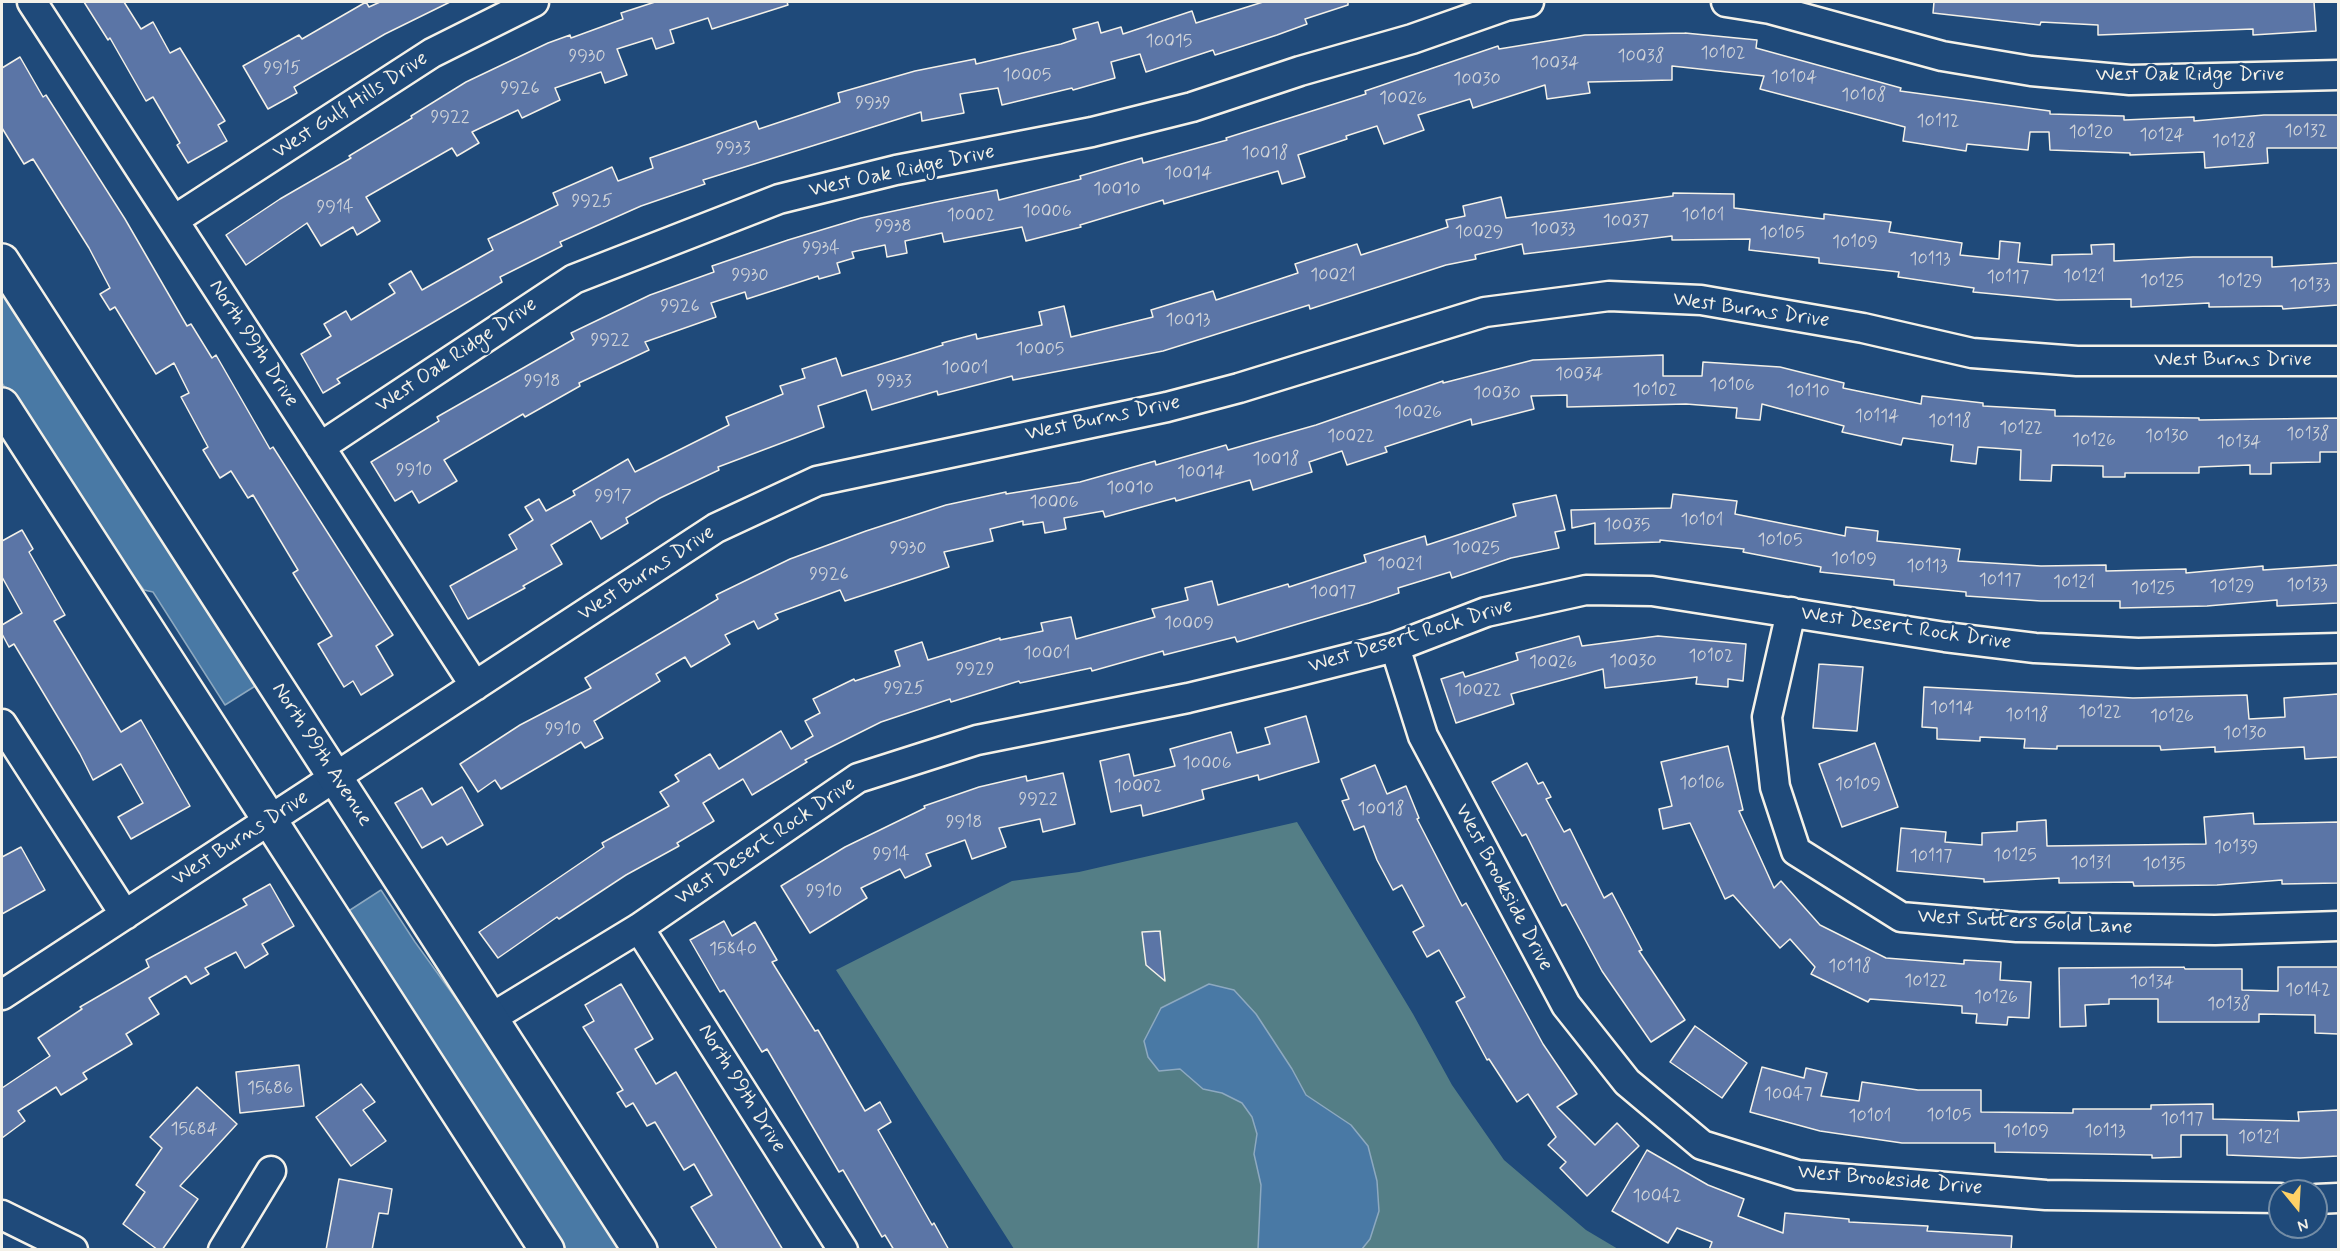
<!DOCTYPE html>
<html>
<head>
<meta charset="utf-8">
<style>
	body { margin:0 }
	#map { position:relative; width:2340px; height:1251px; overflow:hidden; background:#1f4a7a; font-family:Mynerve,sans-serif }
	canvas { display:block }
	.frame { position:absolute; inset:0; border:3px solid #f4f1e8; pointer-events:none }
	.north { position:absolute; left:2268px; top:1179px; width:60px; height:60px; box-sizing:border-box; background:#1f4a7a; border:2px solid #748da6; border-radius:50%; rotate:162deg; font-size:16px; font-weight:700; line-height:24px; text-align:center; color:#f4f1e8 }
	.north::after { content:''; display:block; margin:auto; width:21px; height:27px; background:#ffd166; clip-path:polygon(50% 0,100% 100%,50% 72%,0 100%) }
</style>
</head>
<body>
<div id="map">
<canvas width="2340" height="1251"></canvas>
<div class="frame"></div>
<div class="north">N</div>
</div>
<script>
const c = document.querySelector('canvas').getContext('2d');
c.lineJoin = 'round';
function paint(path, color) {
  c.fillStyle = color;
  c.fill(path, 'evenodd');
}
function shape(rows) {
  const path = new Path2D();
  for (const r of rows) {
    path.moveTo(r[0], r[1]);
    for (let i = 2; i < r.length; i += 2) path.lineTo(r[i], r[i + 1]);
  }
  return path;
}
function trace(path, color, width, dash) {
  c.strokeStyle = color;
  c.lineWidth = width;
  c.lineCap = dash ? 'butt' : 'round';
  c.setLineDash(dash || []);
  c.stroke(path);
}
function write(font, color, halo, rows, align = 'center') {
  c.font = font + ' Mynerve,sans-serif';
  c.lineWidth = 5;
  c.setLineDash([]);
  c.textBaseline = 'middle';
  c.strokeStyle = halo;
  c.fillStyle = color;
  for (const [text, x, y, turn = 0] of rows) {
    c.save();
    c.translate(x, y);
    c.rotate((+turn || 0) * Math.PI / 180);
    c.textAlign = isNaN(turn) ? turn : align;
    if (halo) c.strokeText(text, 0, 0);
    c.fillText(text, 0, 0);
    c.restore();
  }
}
paint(shape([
	[1297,822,1413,1014,1452,1085,1504,1160,1586,1230,1618,1249,1014,1249,836,970,1012,881,1079,872]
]), '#547e86');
const water = shape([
	[2,287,260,683,225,705,153,592,144,590,84,511,2,383,2,287],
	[381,890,415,942,506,1068,622,1249,562,1249,347,912,381,890],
	[1209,984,1234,990,1256,1014,1292,1069,1306,1095,1351,1125,1368,1146,1377,1181,1379,1211,1370,1239,1362,1249,1258,1249,1261,1185,1254,1154,1257,1134,1252,1117,1242,1103,1222,1093,1203,1089,1180,1069,1159,1071,1148,1057,1144,1041,1161,1008,1209,984]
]);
paint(water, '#4979a5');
trace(water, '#8da9c0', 1.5);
const building = shape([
	[84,2,124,2,141,29,153,22,170,53,180,48,225,121,218,125,227,141,188,163,177,145,180,143,153,97,146,101,110,38,108,40,84,2],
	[366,2,369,7,380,2,450,2,385,34,294,87,297,93,268,109,243,66,299,35,302,39,366,2],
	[655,2,787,2,788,5,712,29,708,18,670,30,674,43,656,49,652,38,617,49,627,75,605,83,601,72,555,88,560,100,522,118,518,110,472,132,479,143,457,156,452,148,366,197,380,221,357,235,353,227,321,246,307,223,246,265,226,235,280,199,351,158,349,156,412,118,411,116,466,82,548,43,570,35,571,38,623,19,621,13,655,2],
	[1263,2,1348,2,1348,5,1305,19,1307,24,1277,35,1215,55,1213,50,1146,72,1140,54,1111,62,1115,78,1073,90,1072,88,1002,105,998,88,960,94,964,113,922,121,921,112,703,180,705,184,641,206,560,242,562,246,500,277,502,282,337,379,340,383,323,393,301,354,331,336,324,324,346,311,351,320,395,293,389,284,411,271,422,290,493,250,488,239,558,205,553,193,612,167,618,181,653,168,650,158,756,121,759,129,840,102,838,93,915,71,975,59,976,64,1061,44,1076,39,1073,29,1098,22,1101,33,1121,27,1123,34,1192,11,1196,23,1263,2],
	[1934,2,2314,2,2316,31,2253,35,2253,29,2098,35,2098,25,2041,22,2040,25,1933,13,1934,2],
	[1685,33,1757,40,1756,48,1901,88,1900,91,2050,111,2050,114,2124,116,2124,120,2194,117,2194,121,2264,115,2338,115,2338,148,2267,148,2268,163,2205,168,2204,152,2130,155,2130,153,2050,150,2049,132,2030,132,2028,150,1967,144,1966,151,1903,141,1905,127,1760,89,1764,76,1672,66,1672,80,1588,82,1590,93,1547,99,1545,85,1473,108,1470,99,1418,115,1424,130,1384,144,1377,126,1346,136,1347,139,1298,155,1305,177,1282,184,1278,171,1164,204,1163,200,1080,225,1081,227,1026,241,1022,227,944,242,942,233,905,241,907,253,887,257,885,245,852,252,854,258,837,263,840,273,819,279,818,276,747,299,745,292,711,303,716,317,645,342,649,350,579,383,580,386,525,417,523,414,444,460,457,481,419,503,412,491,395,501,371,462,439,421,437,417,574,339,571,333,650,295,714,272,712,266,788,240,861,218,936,202,997,190,999,200,1081,179,1080,176,1142,158,1143,163,1227,140,1226,138,1366,94,1365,91,1498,46,1499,49,1585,35,1685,33],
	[20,57,43,97,46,95,125,219,187,326,191,324,212,358,216,355,270,449,273,447,393,635,376,646,393,675,361,695,353,681,344,687,318,644,332,636,293,573,298,570,253,495,248,498,231,471,220,478,203,450,208,447,181,397,189,393,174,363,156,374,115,307,110,310,100,294,110,288,89,248,33,159,24,164,2,128,2,68,20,57],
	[1673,193,1734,194,1734,208,1824,219,1824,214,1891,222,1889,232,1962,243,1960,255,1999,259,2000,241,2020,243,2018,262,2052,265,2052,255,2092,254,2091,245,2114,244,2114,261,2193,257,2272,257,2272,267,2338,263,2338,305,2283,309,2282,306,2209,307,2209,303,2131,307,2131,299,2057,300,1973,292,1974,288,1898,277,1899,272,1819,263,1819,258,1749,250,1750,239,1672,240,1672,236,1524,254,1522,244,1475,255,1476,259,1446,265,1310,309,1309,305,1163,351,1013,380,1012,376,938,395,937,391,872,410,866,390,818,406,824,427,718,467,719,470,660,498,626,518,628,523,601,539,591,521,551,545,562,564,523,586,525,588,468,619,450,586,517,549,509,535,533,520,525,507,539,499,546,511,575,495,573,491,628,459,635,472,729,425,726,417,783,394,780,386,805,378,802,369,836,358,842,376,943,345,942,343,976,334,977,339,1042,325,1039,312,1064,306,1071,337,1153,317,1151,310,1213,291,1216,300,1298,273,1295,264,1357,244,1361,255,1448,227,1446,220,1465,216,1463,206,1501,197,1506,218,1673,196,1673,193],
	[1663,355,1663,376,1702,376,1703,362,1780,367,1844,383,1843,388,1921,404,1922,396,1983,403,1983,406,2055,410,2055,416,2199,418,2199,420,2338,418,2338,452,2320,452,2320,462,2271,463,2271,474,2250,474,2250,465,2199,467,2199,473,2125,473,2125,477,2103,477,2103,466,2052,465,2051,481,2020,480,2021,450,1978,447,1976,464,1951,461,1953,445,1903,438,1901,445,1842,432,1844,426,1762,404,1760,420,1736,418,1737,408,1686,404,1567,407,1567,395,1531,396,1534,409,1472,425,1471,419,1385,447,1387,452,1347,465,1342,451,1309,462,1312,472,1253,490,1250,480,1176,501,1175,498,1105,517,1103,511,1064,518,1066,529,1045,533,1043,522,1023,525,1023,521,990,529,993,541,944,552,949,567,845,601,840,590,775,614,778,619,758,629,754,621,725,635,730,644,691,667,685,657,656,674,660,681,594,721,603,738,585,748,581,742,501,789,495,780,478,792,460,764,520,725,591,688,585,678,718,599,716,595,790,559,866,531,946,505,1006,492,1006,494,1080,482,1155,461,1156,465,1226,445,1228,450,1316,425,1443,381,1443,383,1533,360,1663,355],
	[1673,494,1737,501,1735,514,1845,536,1846,527,1878,531,1877,541,1960,549,1958,561,2041,566,2106,565,2106,571,2186,569,2186,573,2263,566,2263,570,2338,565,2338,603,2277,606,2277,600,2207,606,2120,608,2120,601,2041,601,1966,596,1966,592,1894,585,1894,580,1820,572,1821,567,1743,552,1744,549,1660,540,1660,542,1595,544,1595,523,1572,528,1571,510,1671,508,1673,494],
	[1556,495,1565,530,1555,532,1559,548,1511,558,1452,578,1450,572,1398,588,1399,593,1369,603,1237,642,1235,637,1164,655,1163,651,1092,671,1091,668,1020,683,1019,681,951,702,950,699,881,722,805,760,807,762,752,795,743,779,703,803,714,821,677,843,679,846,626,875,559,919,557,917,498,958,479,932,604,847,602,843,669,806,660,792,679,781,675,775,710,754,719,769,781,731,791,749,813,736,805,721,820,713,813,699,854,679,855,681,900,666,895,651,922,642,928,660,1000,638,1000,640,1043,631,1041,623,1071,617,1076,639,1155,617,1152,609,1188,600,1185,588,1212,581,1218,605,1288,584,1289,587,1366,562,1364,555,1425,536,1427,545,1516,516,1513,504,1556,495],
	[22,530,33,549,29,552,65,615,54,621,121,732,141,720,190,806,131,839,118,817,143,803,121,764,93,780,80,754,14,644,9,647,2,634,2,625,22,613,2,577,2,541,22,530],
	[1579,636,1582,646,1658,636,1746,644,1743,681,1728,679,1728,687,1696,684,1697,677,1605,688,1603,669,1511,694,1514,704,1456,723,1441,679,1463,672,1465,677,1518,660,1516,653,1579,636],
	[1819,664,1863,667,1857,731,1813,728,1819,664],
	[1924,687,2133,698,2247,695,2249,719,2285,717,2284,698,2338,694,2338,757,2305,759,2304,747,2215,752,2215,747,2161,750,2160,746,2057,746,2057,749,2024,748,2025,739,1980,737,1980,741,1937,739,1937,728,1922,727,1924,687],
	[1306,716,1319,762,1259,780,1258,775,1202,790,1204,799,1169,809,1143,816,1141,805,1111,812,1100,761,1129,754,1134,776,1175,766,1170,749,1231,732,1237,753,1270,744,1265,728,1306,716],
	[1875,743,1898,807,1842,827,1819,764,1875,743],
	[1728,746,1743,810,1739,811,1774,888,1781,881,1820,925,1886,958,1964,964,1964,960,2001,962,2000,980,2031,982,2029,1018,2008,1017,2007,1025,1976,1023,1977,1014,1962,1013,1962,1006,1870,999,1868,1002,1811,974,1815,967,1790,939,1780,948,1733,895,1725,899,1690,823,1663,829,1659,809,1672,806,1661,762,1728,746],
	[1527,763,1538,784,1543,782,1551,797,1546,799,1564,832,1570,829,1604,898,1612,893,1642,950,1639,951,1685,1020,1651,1042,1602,971,1566,904,1562,906,1526,834,1522,836,1492,782,1527,763],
	[1375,765,1387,794,1406,786,1419,818,1417,819,1462,906,1466,903,1543,1044,1577,1094,1557,1107,1595,1145,1617,1123,1639,1146,1587,1196,1560,1168,1566,1162,1548,1145,1556,1137,1528,1094,1517,1102,1489,1059,1487,1060,1456,1002,1465,997,1439,950,1427,957,1413,932,1424,926,1402,885,1393,890,1377,860,1364,826,1354,830,1342,801,1349,799,1341,779,1375,765],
	[1063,773,1075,824,1043,832,1040,819,999,828,1006,847,972,859,965,840,926,854,931,866,905,878,900,869,861,888,867,898,810,933,781,886,845,847,925,808,924,806,979,787,1026,776,1027,781,1063,773],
	[462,787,483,825,447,845,442,837,422,848,395,803,422,788,432,805,462,787],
	[2253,813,2254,824,2338,822,2338,883,2282,884,2282,880,2217,885,2134,886,2133,882,2059,883,2059,878,1984,882,1984,879,1897,871,1901,828,1946,832,1945,842,1982,845,1982,833,2017,831,2017,822,2046,820,2047,846,2206,844,2204,817,2253,813],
	[21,847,45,890,2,914,2,857,21,847],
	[270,884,294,926,262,944,268,954,245,968,236,952,205,968,209,974,191,984,186,976,149,998,159,1014,126,1034,132,1044,83,1073,87,1079,61,1095,56,1087,18,1111,25,1121,2,1138,2,1088,50,1056,38,1038,82,1009,80,1007,149,967,146,960,247,905,243,899,270,884],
	[724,921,732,936,755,922,777,960,772,962,815,1031,818,1030,865,1111,880,1102,891,1122,878,1130,932,1225,934,1223,949,1250,894,1250,885,1235,882,1237,843,1170,839,1172,767,1049,762,1052,724,990,720,992,690,940,724,921],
	[1160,931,1165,981,1146,965,1142,932,1160,931],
	[2184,967,2185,969,2242,969,2242,990,2278,991,2278,967,2338,967,2338,1034,2315,1033,2315,1015,2259,1014,2259,1022,2158,1022,2158,999,2109,999,2109,1004,2085,1005,2086,1026,2060,1027,2059,968,2184,967],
	[621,984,653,1039,635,1049,656,1084,676,1072,783,1250,717,1249,691,1207,712,1195,694,1164,684,1170,655,1122,647,1126,633,1103,626,1107,617,1093,623,1090,583,1027,594,1021,585,1005,621,984],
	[1695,1026,1747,1063,1722,1098,1670,1062,1695,1026],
	[299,1065,304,1106,240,1113,236,1072,299,1065],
	[1762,1067,1804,1078,1806,1068,1827,1073,1821,1096,1859,1101,1862,1082,1918,1090,1981,1090,1981,1112,2073,1113,2073,1109,2151,1109,2151,1105,2213,1104,2213,1119,2299,1121,2298,1112,2338,1110,2338,1156,2300,1158,2227,1155,2227,1135,2181,1135,2181,1157,2152,1158,2152,1155,1995,1152,1995,1143,1902,1143,1820,1131,1750,1112,1762,1067],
	[361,1084,375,1102,363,1110,386,1141,351,1166,316,1117,361,1084],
	[197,1087,237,1124,180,1186,198,1199,162,1250,158,1250,123,1224,145,1192,136,1185,162,1148,150,1137,197,1087],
	[1647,1150,1708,1185,1744,1199,1738,1216,1783,1233,1785,1213,1849,1219,1849,1222,1928,1226,1927,1231,2012,1236,2011,1250,1709,1250,1712,1242,1677,1228,1668,1243,1612,1211,1647,1150],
	[339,1179,392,1189,388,1214,379,1213,372,1250,326,1250,339,1179]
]);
paint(building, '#5b75a6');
trace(building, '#f4f1e8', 1.5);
const minor = shape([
	[32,2,475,686],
	[1726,2,1770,9,1942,56,2031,71,2130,80,2338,75],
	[174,220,432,53,534,2],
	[320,447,574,279,779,199,896,170,1092,132,1192,107,1300,71,1412,39,1506,6,1529,2],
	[1791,612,1767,717,1775,787,1796,851,1901,917,2017,927,2215,930,2338,926],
	[1395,647,1423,736,1566,1005,1627,1082,1702,1145,1798,1175,2046,1195,2280,1198],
	[2,724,125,915],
	[639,928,843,1250],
	[2,995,716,528,817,481,1167,407,1239,388,1485,312,1609,296,1701,300,1863,328,1972,353,2077,361,2338,361],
	[491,1018,639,928,858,778,977,740,1188,698,1288,674,1395,647,1486,612,1586,590,1652,591,1945,637,2035,648,2138,653,2338,648],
	[2316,1199,2338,1198],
	[2,1215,73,1250],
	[223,1250,271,1171]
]);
const major = shape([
	[2,261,640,1250],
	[2,405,547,1250]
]);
trace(minor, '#f4f1e8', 33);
trace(major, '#f4f1e8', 38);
trace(minor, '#1f4a7a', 28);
trace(major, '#1f4a7a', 33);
write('18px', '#ced2d8', null, [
	["10015",1169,42],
	["10102",1723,54],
	["9930",587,57],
	["10038",1641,57],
	["10034",1555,64],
	["9915",282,69],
	["10005",1027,76],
	["10104",1794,78],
	["10030",1477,80],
	["9926",520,89],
	["10108",1864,96],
	["10026",1403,99],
	["9939",873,104],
	["9922",450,118],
	["10112",1938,122],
	["10132",2306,132],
	["10120",2091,133],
	["10124",2162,136],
	["10128",2234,142],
	["9933",733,149],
	["10018",1265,154],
	["10014",1188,174],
	["10010",1117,190],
	["9925",592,202],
	["9914",335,208],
	["10006",1047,212],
	["10002",971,216],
	["10101",1703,216],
	["10037",1626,222],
	["9938",893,227],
	["10033",1553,230],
	["10029",1479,233],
	["10105",1782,234],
	["10109",1855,243],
	["9934",821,249],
	["10113",1930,260],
	["9930",750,276],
	["10021",1333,276],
	["10121",2084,277],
	["10117",2008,278],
	["10125",2162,282],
	["10129",2240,282],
	["10133",2310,286],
	["9926",680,307],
	["10013",1188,321],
	["9922",610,341],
	["10005",1040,350],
	["10001",965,369],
	["10034",1579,375],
	["9918",542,382],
	["9933",894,382],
	["10106",1732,386],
	["10102",1655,391],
	["10110",1808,392],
	["10030",1497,394],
	["10026",1418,413],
	["10114",1877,417],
	["10118",1950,422],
	["10122",2021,429],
	["10138",2308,435],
	["10022",1351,437],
	["10130",2167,437],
	["10126",2094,441],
	["10134",2239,443],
	["10018",1276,460],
	["9910",414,471],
	["10014",1201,473],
	["10010",1130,489],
	["9917",613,497],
	["10006",1054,503],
	["10101",1702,521],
	["10035",1627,526],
	["10105",1780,541],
	["9930",908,549],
	["10025",1476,549],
	["10109",1854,560],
	["10021",1400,565],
	["10113",1927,567],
	["9926",829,575],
	["10117",2000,581],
	["10121",2074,583],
	["10133",2307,586],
	["10129",2232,587],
	["10125",2153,589],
	["10017",1333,593],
	["10009",1189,624],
	["10001",1047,654],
	["10102",1711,657],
	["10030",1633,662],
	["10026",1553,663],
	["9929",975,670],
	["9925",904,689],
	["10022",1478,691],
	["10114",1952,709],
	["10122",2100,713],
	["10118",2027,716],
	["10126",2172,717],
	["9910",563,730],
	["10130",2245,734],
	["10006",1207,764],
	["10106",1702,784],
	["10109",1858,785],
	["10002",1138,787],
	["9922",1038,800],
	["10018",1381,810],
	["9918",964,823],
	["10139",2236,848],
	["9914",891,855],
	["10125",2015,856],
	["10117",1931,857],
	["10131",2091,864],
	["10135",2164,865],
	["9910",824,892],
	["15840",733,950],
	["10118",1850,967],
	["10122",1926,982],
	["10134",2152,983],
	["10142",2308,991],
	["10126",1996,998],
	["10138",2229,1005],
	["15686",270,1089],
	["10047",1788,1095],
	["10105",1949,1116],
	["10101",1870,1117],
	["10117",2182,1120],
	["15684",194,1130],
	["10109",2026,1132],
	["10113",2105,1132],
	["10121",2259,1138],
	["10042",1657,1197]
]);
write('21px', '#f4f1e8', '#1f4a7a', [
	["West Oak Ridge Drive",2190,76],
	["West Gulf Hills Drive",351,106,-33],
	["West Oak Ridge Drive",902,172,-12],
	["West Burns Drive",1751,311,8],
	["North 99th Drive",253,344,57],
	["West Oak Ridge Drive",457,356,-34],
	["West Burns Drive",2233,361],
	["West Burns Drive",1103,419,-12],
	["West Burns Drive",647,574,-33],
	["West Desert Rock Drive",1906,629,8],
	["West Desert Rock Drive",1411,637,-17],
	["North 99th Avenue",321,755,57],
	["West Burns Drive",241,839,-33],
	["West Desert Rock Drive",766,842,-34],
	["West Brookside Drive",1503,888,62],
	["West Sutters Gold Lane",2025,923,3],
	["North 99th Drive",741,1089,58],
	["West Brookside Drive",1890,1181,5]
]);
</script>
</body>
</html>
